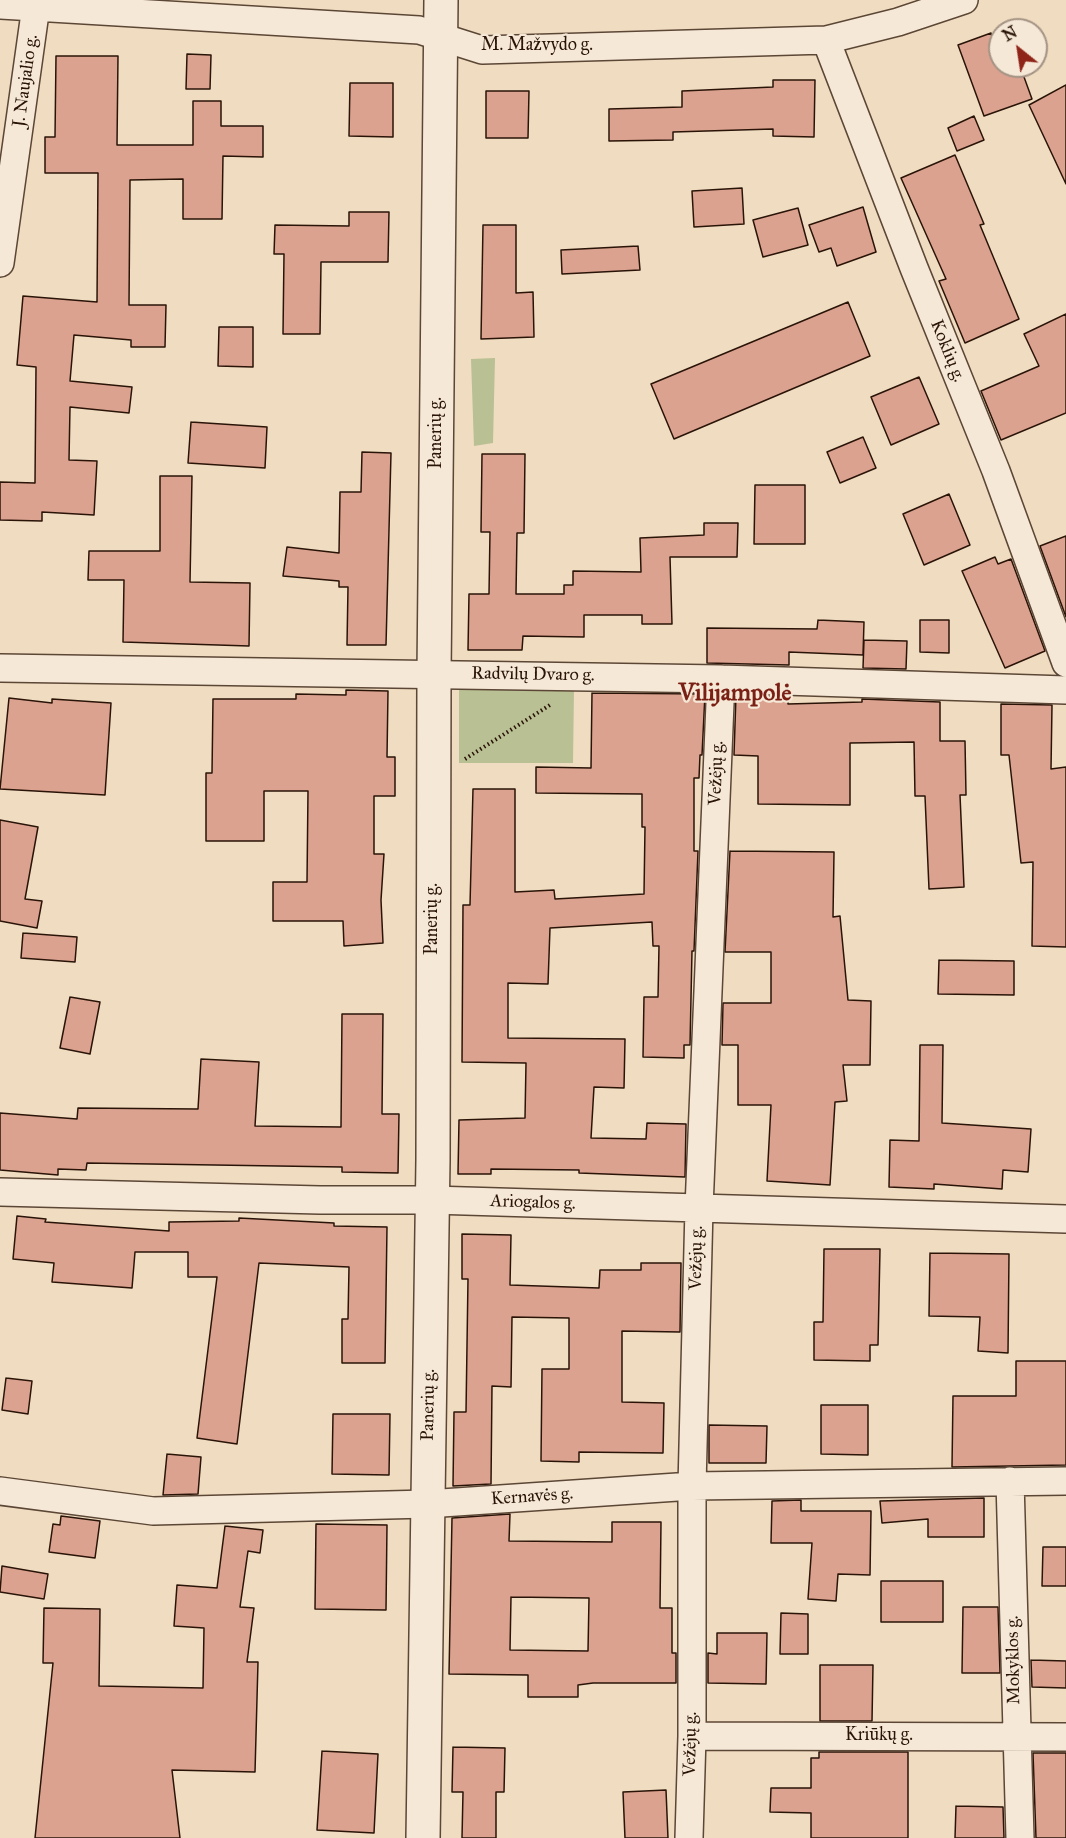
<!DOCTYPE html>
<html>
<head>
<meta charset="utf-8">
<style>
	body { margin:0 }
	#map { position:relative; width:1066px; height:1838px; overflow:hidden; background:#f0dcc0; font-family:"IM FELL Great Primer",serif }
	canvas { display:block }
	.north { position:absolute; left:988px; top:18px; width:60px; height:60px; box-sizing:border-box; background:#f5e8d6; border:2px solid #a49384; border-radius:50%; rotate:330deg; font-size:16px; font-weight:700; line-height:24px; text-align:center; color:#2a1408 }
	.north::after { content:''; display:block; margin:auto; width:21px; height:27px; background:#8f2418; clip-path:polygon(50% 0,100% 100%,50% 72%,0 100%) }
</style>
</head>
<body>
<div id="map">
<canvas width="1066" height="1838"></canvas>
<div class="north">N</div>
</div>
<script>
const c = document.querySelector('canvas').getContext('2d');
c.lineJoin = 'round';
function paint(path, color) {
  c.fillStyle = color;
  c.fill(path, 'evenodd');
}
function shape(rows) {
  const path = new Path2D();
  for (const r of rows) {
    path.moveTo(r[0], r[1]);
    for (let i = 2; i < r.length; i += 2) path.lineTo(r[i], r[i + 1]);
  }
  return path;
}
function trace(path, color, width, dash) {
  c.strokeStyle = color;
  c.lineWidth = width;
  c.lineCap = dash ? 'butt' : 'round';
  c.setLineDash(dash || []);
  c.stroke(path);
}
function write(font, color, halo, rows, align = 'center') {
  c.font = font + ' "IM FELL Great Primer",serif';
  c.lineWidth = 4.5;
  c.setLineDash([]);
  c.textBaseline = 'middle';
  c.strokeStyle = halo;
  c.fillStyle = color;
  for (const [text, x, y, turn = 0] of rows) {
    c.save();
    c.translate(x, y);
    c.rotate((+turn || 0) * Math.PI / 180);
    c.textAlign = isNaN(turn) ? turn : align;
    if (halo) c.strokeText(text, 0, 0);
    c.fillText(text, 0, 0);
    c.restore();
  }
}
paint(shape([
	[495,358,493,443,474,446,471,359],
	[459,689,574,689,573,763,459,763]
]), '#b9c093');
const building = shape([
	[991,33,993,40,1000,38,1000,66,1020,66,1032,99,984,116,958,45,991,33],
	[187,54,211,55,210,89,186,89,187,54],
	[56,56,118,56,117,145,193,145,193,101,221,101,221,126,263,126,263,157,223,156,222,219,183,219,183,179,130,180,129,305,166,305,165,347,131,347,131,340,74,335,70,381,132,387,129,413,70,407,69,460,97,461,94,515,42,512,42,521,0,520,0,482,35,483,36,367,17,365,23,296,97,302,98,173,45,173,45,137,55,137,56,56],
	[773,80,815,80,814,137,773,136,773,129,673,132,673,140,609,141,609,109,682,107,682,91,773,87,773,80],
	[350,83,393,83,393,137,349,136,350,83],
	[1066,85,1066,184,1029,105,1066,85],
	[486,91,529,91,528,138,486,138,486,91],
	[974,116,984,140,957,151,948,128,974,116],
	[955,155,984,224,980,225,1019,319,965,343,939,281,946,279,901,178,955,155],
	[742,188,744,224,694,227,692,191,742,188],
	[863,207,876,252,837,266,831,248,819,252,809,225,863,207],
	[798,208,808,245,763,257,753,220,798,208],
	[349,212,389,212,388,262,321,262,320,334,283,334,284,254,274,254,275,225,349,226,349,212],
	[483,225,516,225,516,293,533,292,534,337,481,339,483,225],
	[638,246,640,270,562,274,561,250,638,246],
	[848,302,870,356,674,439,651,384,848,302],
	[1066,314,1066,413,1001,440,981,391,1039,366,1024,334,1066,314],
	[219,327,253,327,253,367,218,366,219,327],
	[919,377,939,424,891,445,871,397,919,377],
	[191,422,267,427,265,468,188,463,191,422],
	[863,437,876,468,840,483,827,452,863,437],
	[362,452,391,453,386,645,347,645,348,587,339,587,339,581,283,576,287,547,339,553,340,492,361,492,362,452],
	[482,454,525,454,524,533,517,533,516,594,564,594,564,585,573,585,573,571,641,572,640,538,704,535,704,523,738,523,737,557,670,557,672,624,642,624,642,615,584,615,584,637,523,636,522,650,468,650,469,594,489,594,490,532,481,532,482,454],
	[160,476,192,476,190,582,250,583,249,646,123,642,124,580,88,580,89,551,160,551,160,476],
	[755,485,805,485,805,544,754,544,755,485],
	[949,494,970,545,924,565,903,514,949,494],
	[1066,536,1066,617,1040,546,1066,536],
	[995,557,998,564,1011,559,1045,651,1005,668,962,571,995,557],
	[818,620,864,622,863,655,789,652,789,665,707,663,707,628,817,629,818,620],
	[920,620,949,620,949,653,920,652,920,620],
	[864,640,907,641,906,669,863,668,864,640],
	[346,690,388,691,387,757,395,757,395,796,374,796,374,854,384,854,381,900,383,943,344,946,343,921,273,921,273,882,307,882,308,791,264,791,264,841,206,841,206,773,212,773,213,699,296,699,296,694,346,695,346,690],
	[592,693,705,694,702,755,700,755,699,778,694,778,694,851,698,851,694,951,692,951,690,1045,684,1045,684,1058,643,1057,644,997,658,997,659,946,653,946,652,922,550,928,548,984,508,983,508,1038,625,1039,624,1088,594,1087,591,1138,646,1139,647,1123,686,1124,685,1177,579,1173,579,1170,491,1169,491,1174,458,1174,459,1120,525,1118,526,1063,462,1062,463,905,470,905,473,789,515,789,515,892,554,890,555,899,644,894,645,827,642,827,642,794,536,793,536,767,591,768,592,693],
	[736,695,788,697,788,704,862,702,862,699,940,702,940,741,965,741,966,795,960,795,964,887,929,889,925,796,915,796,914,742,850,743,850,805,758,804,758,756,734,755,736,695],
	[9,698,52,703,52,699,111,703,105,795,0,789,9,698],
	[1001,704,1052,705,1051,769,1066,767,1066,947,1032,946,1033,862,1021,863,1009,755,1001,755,1001,704],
	[0,820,38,827,25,899,42,901,37,928,0,921,0,820],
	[730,851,834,852,833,917,840,916,848,1000,871,1001,870,1065,843,1065,847,1101,835,1102,830,1185,767,1181,771,1105,738,1105,738,1045,722,1045,723,1003,771,1003,771,952,725,952,730,851],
	[23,933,77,937,75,962,21,958,23,933],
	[939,960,1014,961,1014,995,938,994,939,960],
	[70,997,100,1002,90,1054,60,1048,70,997],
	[342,1014,383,1014,382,1114,399,1114,398,1173,342,1172,342,1167,87,1163,86,1170,58,1169,58,1175,0,1170,0,1113,77,1119,78,1108,198,1109,201,1059,259,1062,255,1126,341,1127,342,1014],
	[920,1045,943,1045,942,1123,1031,1129,1028,1172,1003,1170,1002,1189,934,1184,934,1189,889,1187,890,1140,919,1141,920,1045],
	[17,1216,46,1219,45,1222,169,1231,169,1222,239,1221,239,1218,334,1223,334,1226,387,1227,385,1363,342,1363,342,1319,348,1319,349,1267,259,1263,237,1444,197,1438,217,1277,188,1277,188,1252,135,1252,132,1288,52,1282,54,1263,13,1259,17,1216],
	[462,1234,511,1235,510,1285,599,1288,600,1270,641,1270,641,1263,681,1263,680,1332,622,1331,622,1402,664,1403,663,1453,579,1452,579,1462,541,1461,542,1369,569,1369,569,1318,512,1317,511,1387,492,1386,491,1484,453,1486,454,1412,466,1412,468,1279,462,1279,462,1234],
	[824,1249,880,1249,878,1345,870,1345,870,1361,814,1360,814,1322,823,1322,824,1249],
	[930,1253,1009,1254,1008,1353,978,1351,980,1317,929,1316,930,1253],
	[1016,1361,1066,1361,1066,1465,952,1467,953,1396,1016,1396,1016,1361],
	[6,1378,32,1381,28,1414,2,1410,6,1378],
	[821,1405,868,1405,868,1455,821,1454,821,1405],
	[333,1414,390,1414,389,1475,332,1474,333,1414],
	[709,1425,767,1426,766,1463,709,1463,709,1425],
	[167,1454,201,1457,198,1494,163,1495,167,1454],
	[984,1498,984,1537,928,1537,928,1519,882,1523,880,1501,984,1498],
	[801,1500,801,1511,871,1511,870,1575,838,1574,836,1601,808,1599,812,1543,771,1543,772,1501,801,1500],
	[510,1514,509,1541,612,1542,612,1522,661,1522,660,1608,672,1608,672,1653,676,1653,676,1683,593,1683,578,1685,578,1697,528,1697,528,1675,449,1674,452,1518,510,1514],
	[511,1597,589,1598,588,1651,510,1650,511,1597],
	[61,1516,100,1521,95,1558,49,1552,53,1524,60,1525,61,1516],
	[316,1524,387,1525,386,1610,315,1609,316,1524],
	[225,1526,263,1530,260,1553,248,1551,240,1607,254,1608,247,1662,258,1662,255,1772,172,1770,180,1838,35,1838,53,1663,43,1663,44,1608,100,1609,99,1686,203,1688,204,1628,174,1626,177,1585,217,1588,225,1526],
	[1043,1547,1066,1547,1066,1586,1042,1586,1043,1547],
	[2,1566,48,1574,44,1599,0,1592,2,1566],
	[881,1581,943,1581,943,1622,881,1622,881,1581],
	[963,1607,998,1607,1000,1673,962,1673,963,1607],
	[781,1613,808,1614,808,1654,780,1654,781,1613],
	[717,1633,767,1633,766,1684,708,1683,708,1653,717,1654,717,1633],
	[1031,1660,1066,1661,1066,1688,1032,1687,1031,1660],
	[820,1665,873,1665,872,1721,820,1721,820,1665],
	[453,1747,505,1748,504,1792,496,1792,496,1838,462,1838,463,1792,452,1792,453,1747],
	[322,1751,378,1754,374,1833,317,1830,322,1751],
	[819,1752,908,1752,908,1838,811,1838,811,1813,770,1812,771,1788,811,1788,811,1758,819,1758,819,1752],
	[1033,1753,1066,1753,1066,1838,1036,1838,1033,1753],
	[666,1790,668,1838,625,1838,623,1792,666,1790],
	[956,1806,1003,1807,1004,1838,955,1838,956,1806]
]);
paint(building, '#dba290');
trace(building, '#2a1408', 1.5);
const minor = shape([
	[0,5,419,30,482,50,826,40,898,22,964,0],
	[826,40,914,268,996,471,1066,663],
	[0,263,36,6],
	[0,668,721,679,1066,690],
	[0,1192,320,1200,432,1200,1066,1219],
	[1010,1481,1020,1838],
	[0,1491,153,1511,427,1504,692,1486,1066,1481],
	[692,1736,1066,1737],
	[689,1838,692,1736,692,1486,699,1208,721,679]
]);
const tertiary = shape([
	[423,1838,433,1160,434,673,441,0]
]);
trace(minor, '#5c4636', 30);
trace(tertiary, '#5c4636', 36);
trace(shape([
	[465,759,550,705]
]), '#2a1408', 4, [1.5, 3]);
trace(minor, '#f5e8d6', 27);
trace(tertiary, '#f5e8d6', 33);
write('18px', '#2a1408', '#f5e8d6', [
	["M. Mažvydo g.",537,46],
	["J. Naujalio g.",26,81,-82],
	["Koklių g.",947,351,68],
	["Panerių g.",437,433,-90],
	["Radvilų Dvaro g.",533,675,1],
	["Vežėjų g.",717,773,-88],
	["Panerių g.",433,919,-90],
	["Ariogalos g.",533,1203,2],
	["Vežėjų g.",697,1258,-89],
	["Panerių g.",429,1405,-89],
	["Kernavės g.",532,1497,-4],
	["Mokyklos g.",1014,1660,-91],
	["Kriūkų g.",879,1736],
	["Vežėjų g.",691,1744,-89]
]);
write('bold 24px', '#7a1f14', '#f5e8d6', [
	["Vilijampolė",735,694]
]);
</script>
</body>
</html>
